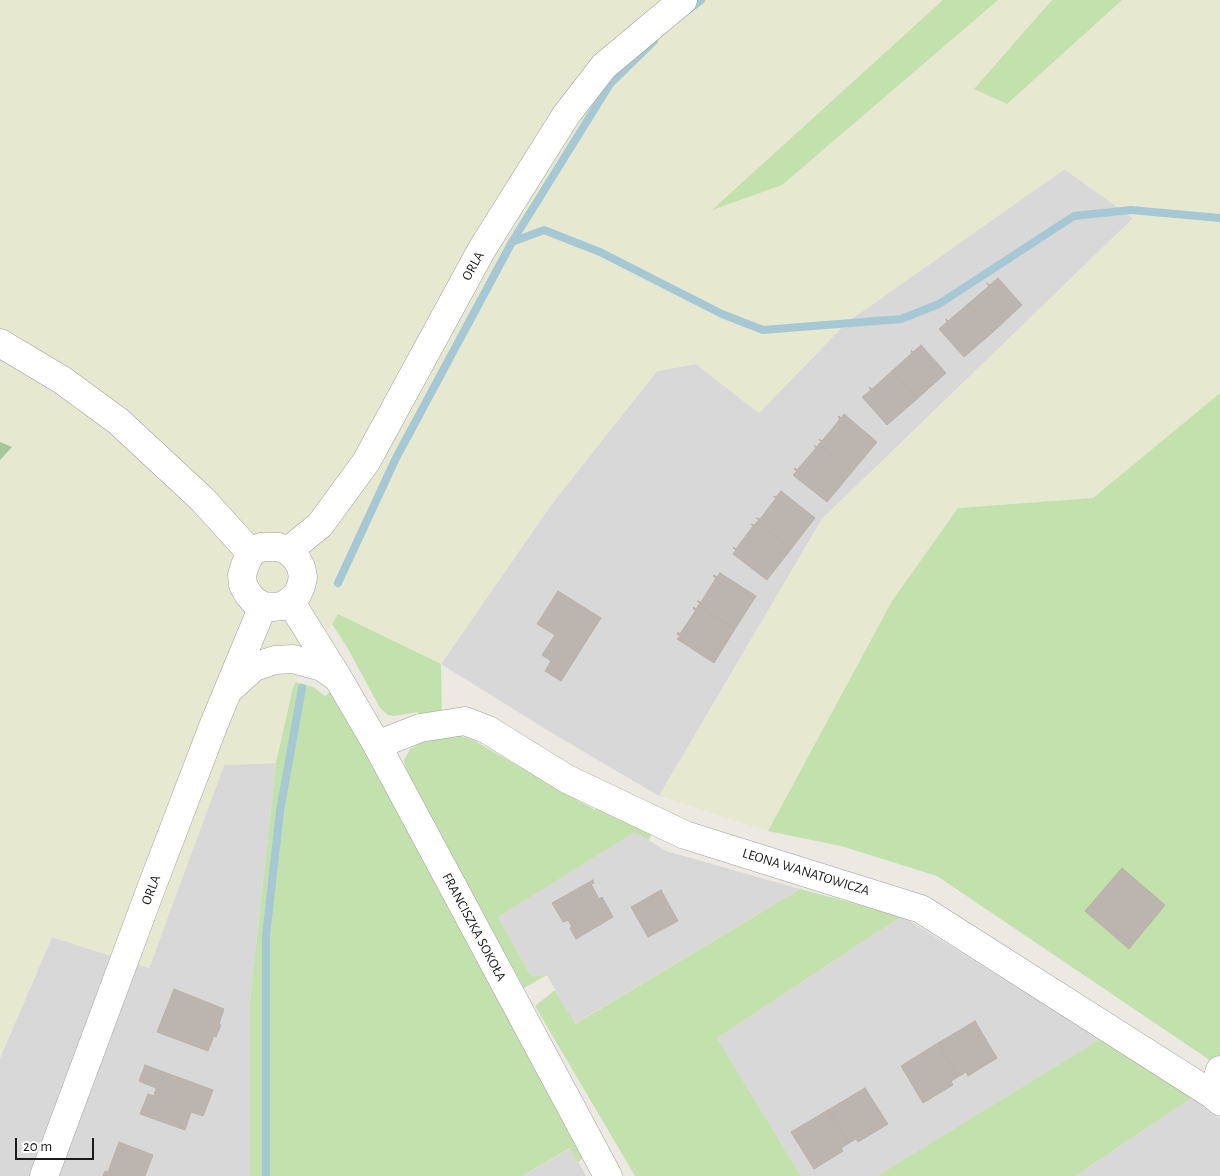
<!DOCTYPE html>
<html>
<head>
<meta charset="utf-8">
<style>
	body { margin:0 }
	#map { position:relative; width:1220px; height:1176px; overflow:hidden; background:#ece9e2; font-family:"Alegreya Sans",sans-serif }
	canvas { display:block }
	.scale { position:absolute; left:15px; top:1138px; width:79px; height:22px; box-sizing:border-box; border:2px solid #1b1b1b; border-top:0; padding-left:6px; font-size:15px; line-height:18px; white-space:nowrap; color:#1b1b1b; -webkit-text-stroke:4px #fff; paint-order:stroke }
</style>
</head>
<body>
<div id="map">
<canvas width="1220" height="1176"></canvas>
<div class="scale">20 m</div>
</div>
<script>
const c = document.querySelector('canvas').getContext('2d');
c.lineJoin = 'round';
function paint(path, color) {
  c.fillStyle = color;
  c.fill(path, 'evenodd');
}
function shape(rows) {
  const path = new Path2D();
  for (const r of rows) {
    path.moveTo(r[0], r[1]);
    for (let i = 2; i < r.length; i += 2) path.lineTo(r[i], r[i + 1]);
  }
  return path;
}
function trace(path, color, width, dash) {
  c.strokeStyle = color;
  c.lineWidth = width;
  c.lineCap = dash ? 'butt' : 'round';
  c.setLineDash(dash || []);
  c.stroke(path);
}
function write(font, color, halo, rows, align = 'center') {
  c.font = font + ' "Alegreya Sans",sans-serif';
  c.lineWidth = 4.5;
  c.setLineDash([]);
  c.textBaseline = 'middle';
  c.strokeStyle = halo;
  c.fillStyle = color;
  for (const [text, x, y, turn = 0] of rows) {
    c.save();
    c.translate(x, y);
    c.rotate((+turn || 0) * Math.PI / 180);
    c.textAlign = isNaN(turn) ? turn : align;
    if (halo) c.strokeText(text, 0, 0);
    c.fillText(text, 0, 0);
    c.restore();
  }
}
paint(shape([
	[1064,169,1134,219,822,519,659,796,547,730,441,664,551,505,657,371,696,364,759,413,846,323],
	[276,763,250,1002,250,1176,0,1176,0,1058,52,937,149,968,224,765],
	[634,831,666,851,800,889,574,1024,547,975,531,976,498,917],
	[902,916,1100,1039,877,1176,801,1176,717,1038],
	[1193,1097,1220,1118,1220,1176,1075,1176],
	[571,1148,586,1176,522,1176]
]), '#d9d8d8');
paint(shape([
	[0,0,1220,0,1220,393,1093,498,958,508,892,601,768,831,659,796,822,519,1133,218,1065,169,846,323,759,413,696,364,657,371,551,505,441,664,338,614,293,687,276,763,224,765,149,968,52,937,0,1058]
]), '#e6e9cf');
paint(shape([
	[943,0,998,0,782,185,712,210],
	[1052,0,1122,0,1007,104,974,89],
	[1220,393,1220,1067,937,876,841,846,768,831,892,601,958,508,1093,498],
	[338,614,441,664,442,715,420,720,418,712,393,716,388,715,380,708,347,647,332,624],
	[296,682,313,687,325,696,331,691,585,1146,586,1155,578,1162,570,1148,522,1176,250,1176,250,1002,276,763,293,687],
	[455,734,473,740,595,810,598,807,653,831,649,840,634,832,498,917,531,976,547,975,524,988,412,783,405,766,404,760,410,749,428,739],
	[800,889,902,916,717,1038,801,1176,635,1176,535,1006,555,990,575,1024],
	[1100,1039,1193,1097,1075,1176,877,1176]
]), '#c3e1ac');
paint(shape([
	[0,442,12,447,0,460]
]), '#a5c79b');
trace(shape([
	[688,10,701,0],
	[512,242,544,230,600,252,722,314,763,330,901,319,939,304,1074,216,1131,210,1220,218],
	[338,583,396,458,512,242,610,84,654,41],
	[266,1176,266,936,280,811,302,688]
]), '#a6c8d5', 8);
const building = shape([
	[998,278,1022,305,993,332,968,304,989,286,986,283,990,285,998,278],
	[968,304,993,332,964,357,939,329,947,322,946,319,948,321,968,304],
	[921,345,946,373,917,399,892,371,912,353,911,350,913,352,921,345],
	[892,371,917,399,887,425,862,397,871,390,869,387,872,389,892,371],
	[844,414,877,442,852,472,819,444,821,442,819,439,822,441,840,419,838,417,839,416,841,418,844,414],
	[819,444,852,472,827,502,793,475,797,471,794,469,795,468,797,470,816,448,814,445,817,447,819,444],
	[781,491,815,518,791,549,757,522,759,520,756,518,760,519,776,498,773,496,776,497,781,491],
	[757,522,791,549,767,580,733,554,736,550,733,548,734,547,736,549,753,526,751,524,754,525,757,522],
	[720,573,756,596,735,629,698,606,700,603,697,601,701,602,716,578,713,576,714,575,717,577,720,573],
	[558,591,601,618,561,681,545,671,551,661,542,655,555,635,537,624,558,591],
	[698,606,735,629,714,663,677,639,680,636,677,634,678,632,680,634,696,610,693,609,694,607,696,609,698,606],
	[1122,868,1165,905,1129,949,1085,911,1122,868],
	[593,880,594,883,591,884,599,899,602,897,613,917,576,939,570,928,572,927,568,920,563,922,552,903,593,880],
	[661,890,678,921,648,937,631,907,661,890],
	[174,989,224,1009,219,1024,221,1025,216,1037,214,1036,208,1051,157,1032,174,989],
	[975,1021,997,1058,968,1076,966,1072,958,1077,938,1043,975,1021],
	[938,1043,958,1077,951,1081,953,1085,923,1103,901,1066,938,1043],
	[145,1065,213,1090,203,1116,191,1112,185,1130,140,1114,148,1094,154,1096,156,1088,139,1081,145,1065],
	[865,1088,888,1124,858,1142,856,1139,849,1143,828,1110,865,1088],
	[828,1110,849,1143,841,1148,843,1151,814,1169,791,1132,828,1110],
	[119,1142,153,1155,145,1176,103,1176,105,1171,108,1172,119,1142]
]);
paint(building, '#bcb5af');
trace(building, '#bcb1a6', 1);
const minor = shape([
	[0,343,62,380,118,421,202,499,251,553],
	[261,547,279,547,288,551,296,558,301,567,303,577,301,586,297,595,290,601,282,606,273,607,263,606,254,601,248,594,243,585,242,575,245,565,251,553,261,547],
	[288,551,320,525,366,462,482,249,566,115,604,66,683,0],
	[290,601,338,678,377,745,608,1176],
	[231,688,254,667,275,660,293,659,322,667,338,678],
	[377,745,420,728,465,721,488,730,567,779,685,835,921,909,1213,1095],
	[1220,1070,1213,1095,1220,1101],
	[44,1176,152,886,214,724,263,606]
]);
trace(minor, '#9f9f9f', 29);
trace(minor, '#fff', 28);
write('14px', '#1b1b1b', '#fff', [
	["ORLA",473,266,-61],
	["LEONA WANATOWICZA",806,872,17],
	["ORLA",151,890,-69],
	["FRANCISZKA SOKOŁA",474,927,62]
]);
</script>
</body>
</html>
